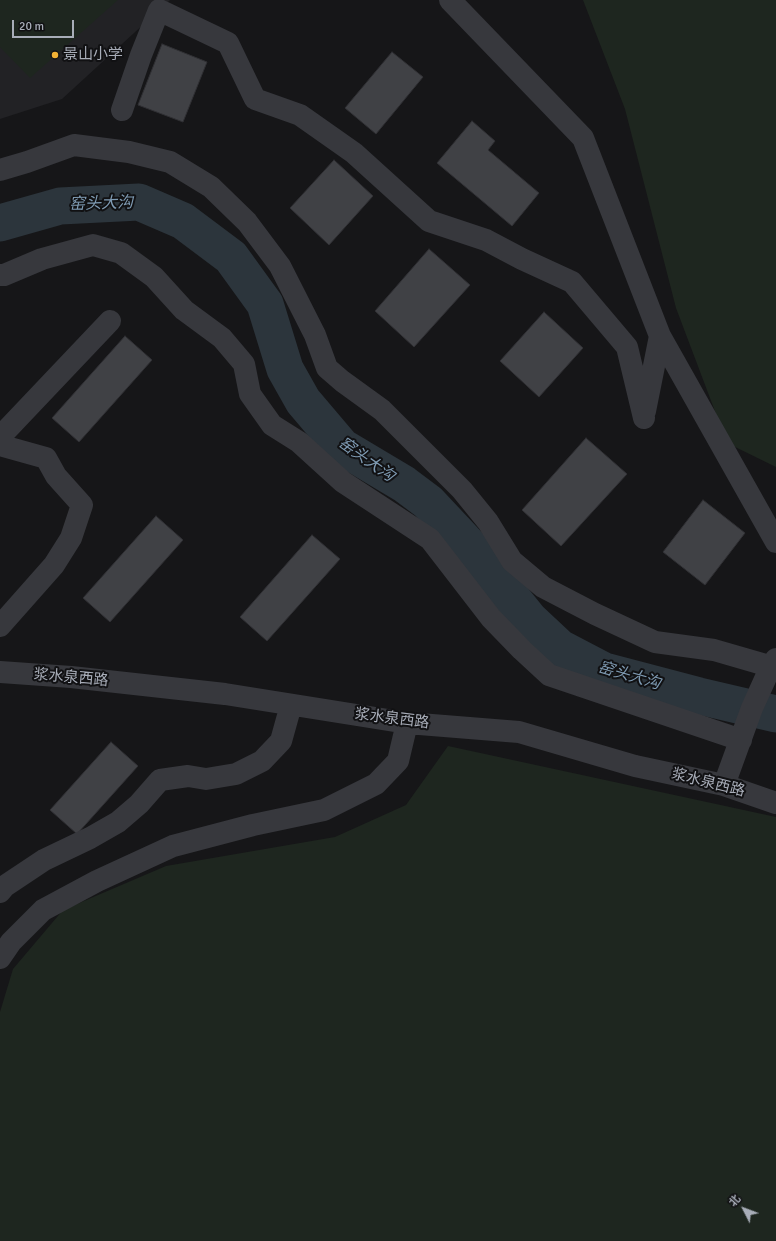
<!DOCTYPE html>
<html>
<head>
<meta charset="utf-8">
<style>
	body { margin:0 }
	#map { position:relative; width:776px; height:1241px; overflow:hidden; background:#161618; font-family:Signika,"Noto Sans SC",sans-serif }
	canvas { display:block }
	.north { position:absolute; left:724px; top:1189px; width:40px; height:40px; -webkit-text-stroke:3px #111113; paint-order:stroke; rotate:312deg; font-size:11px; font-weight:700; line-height:16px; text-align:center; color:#a8adb8 }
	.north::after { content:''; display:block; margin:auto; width:14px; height:18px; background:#a8adb8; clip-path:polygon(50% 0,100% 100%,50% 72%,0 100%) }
	.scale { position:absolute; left:12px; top:20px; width:62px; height:18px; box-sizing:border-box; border:2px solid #a8adb8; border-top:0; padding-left:5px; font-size:12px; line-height:14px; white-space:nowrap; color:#a8adb8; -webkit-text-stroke:3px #111113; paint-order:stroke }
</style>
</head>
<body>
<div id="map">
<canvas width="776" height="1241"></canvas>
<div class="north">北</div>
<div class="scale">20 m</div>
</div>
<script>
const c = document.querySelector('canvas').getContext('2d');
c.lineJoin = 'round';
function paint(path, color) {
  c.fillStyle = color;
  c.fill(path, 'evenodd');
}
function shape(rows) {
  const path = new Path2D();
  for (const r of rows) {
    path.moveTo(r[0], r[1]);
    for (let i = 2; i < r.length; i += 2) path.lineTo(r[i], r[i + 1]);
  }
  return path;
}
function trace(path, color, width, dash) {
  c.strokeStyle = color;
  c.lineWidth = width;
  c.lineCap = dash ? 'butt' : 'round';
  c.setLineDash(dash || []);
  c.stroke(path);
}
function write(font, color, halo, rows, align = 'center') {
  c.font = font + ' Signika,"Noto Sans SC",sans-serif';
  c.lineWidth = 4;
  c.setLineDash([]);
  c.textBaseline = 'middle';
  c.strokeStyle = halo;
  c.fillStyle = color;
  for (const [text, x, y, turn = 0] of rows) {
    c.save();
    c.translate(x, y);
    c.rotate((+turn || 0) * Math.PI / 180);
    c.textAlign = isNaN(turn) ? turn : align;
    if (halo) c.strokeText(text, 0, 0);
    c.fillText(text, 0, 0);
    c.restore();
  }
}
paint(shape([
	[0,0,170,0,62,99,0,119]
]), '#222225');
paint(shape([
	[0,0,118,0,30,78,0,47],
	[583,0,776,0,776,467,727,443,676,308,625,109],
	[448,746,776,817,776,1241,0,1241,0,1012,13,969,63,910,166,866,335,837,406,805]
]), '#1e261f');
trace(shape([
	[0,223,60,206,139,202,183,221,231,257,265,304,285,369,303,401,342,447,404,484,428,502,474,551,529,619,560,648,604,671,699,696,776,714]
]), '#2c353c', 37);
const building = shape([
	[162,44,207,62,183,122,138,105,162,44],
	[392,52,423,77,376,134,345,108,392,52],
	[472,121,495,141,488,150,539,193,512,226,437,163,472,121],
	[334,160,373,196,329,245,290,208,334,160],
	[429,249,470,285,414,347,375,311,429,249],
	[544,312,583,348,539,397,500,361,544,312],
	[125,336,152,360,79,442,52,418,125,336],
	[586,438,627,474,561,546,522,510,586,438],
	[703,500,745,533,705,585,663,552,703,500],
	[156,516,183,540,110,622,83,598,156,516],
	[312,535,340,559,267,641,240,617,312,535],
	[111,742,138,766,77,834,50,810,111,742]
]);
paint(building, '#404145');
trace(building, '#303034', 1);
trace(shape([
	[450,0,583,138,660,336,645,411],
	[122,110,141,55,159,10,228,43,255,99,300,115,354,153,429,221,486,240,522,259,572,282,627,347,644,418],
	[0,170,27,162,74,145,129,152,170,162,211,187,247,222,280,266,315,335,327,368,342,381,382,410,462,490,488,522,512,561,543,587,595,614,655,642,714,650,776,668],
	[0,275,4,275,42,259,93,245,121,253,154,277,184,310,222,338,244,364,250,394,272,425,299,442,343,482,430,539,491,618,522,650,549,675,741,740],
	[660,336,776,542],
	[0,437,110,321],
	[0,440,3,446,46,458,56,476,82,505,71,538,54,565,0,626],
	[0,672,71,677,225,694,407,723,519,732,635,766,724,785,776,803],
	[724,785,752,708,771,666,776,659],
	[0,892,5,886,44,860,90,838,118,822,139,804,160,780,188,776,206,779,236,774,262,761,281,741,291,705],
	[0,958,11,942,43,910,97,881,173,846,253,825,324,810,376,784,398,761,407,723]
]), '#37383d', 22);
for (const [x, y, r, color] of [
	[55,55,4,"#f2b134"]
]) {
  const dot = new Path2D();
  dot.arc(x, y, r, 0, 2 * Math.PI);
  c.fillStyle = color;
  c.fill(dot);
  trace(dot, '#111113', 1.5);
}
write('15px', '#a8adb8', '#111113', [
	["景山小学",63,55]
], 'left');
write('15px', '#a8adb8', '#111113', [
	["浆水泉西路",71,678,5],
	["浆水泉西路",392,719,7],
	["浆水泉西路",708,783,14]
]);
write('italic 16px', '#7f9bb3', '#111113', [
	["窑头大沟",101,204,-2],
	["窑头大沟",366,460,35],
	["窑头大沟",629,676,16]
]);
</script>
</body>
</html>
